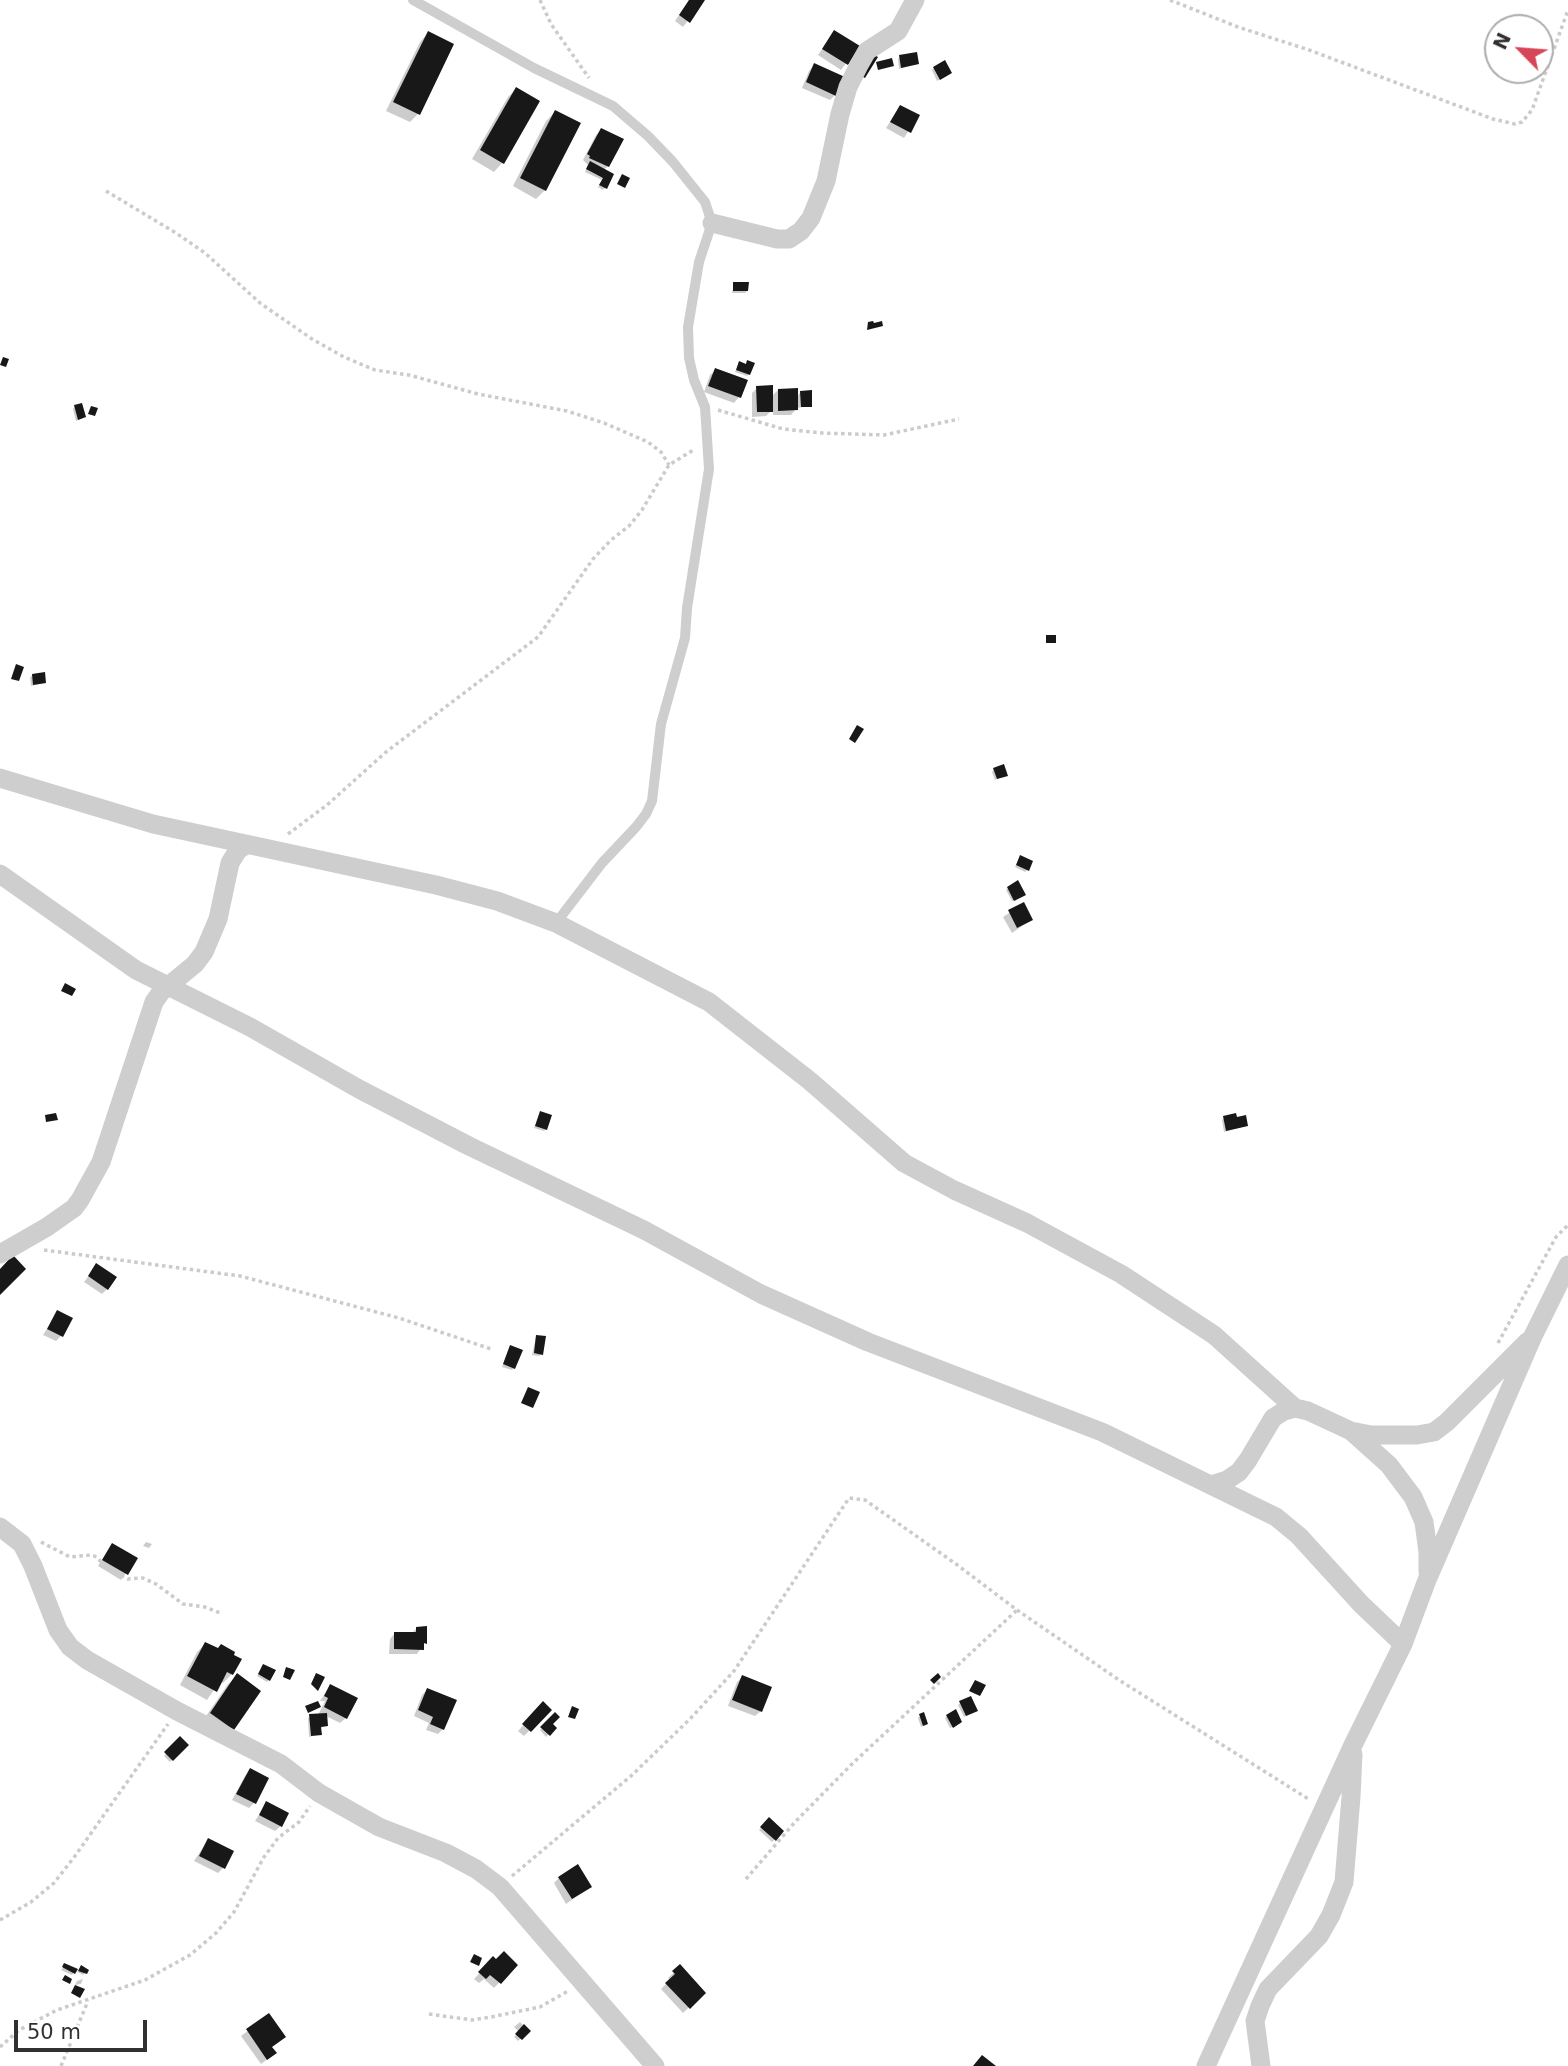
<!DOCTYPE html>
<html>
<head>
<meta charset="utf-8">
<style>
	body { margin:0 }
	#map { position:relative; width:1568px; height:2066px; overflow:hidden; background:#fff; font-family:"DejaVu Sans",sans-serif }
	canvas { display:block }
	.north { position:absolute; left:1484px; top:14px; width:70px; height:70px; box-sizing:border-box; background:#fff; border:2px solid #adadad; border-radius:50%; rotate:295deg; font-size:19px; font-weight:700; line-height:28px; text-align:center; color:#313131 }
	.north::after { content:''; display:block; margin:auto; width:24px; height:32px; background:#d74558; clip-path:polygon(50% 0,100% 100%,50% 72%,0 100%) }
	.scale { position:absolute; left:14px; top:2020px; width:133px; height:32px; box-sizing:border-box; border:4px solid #313131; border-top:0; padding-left:9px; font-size:21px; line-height:24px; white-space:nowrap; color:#313131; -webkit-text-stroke:5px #fff; paint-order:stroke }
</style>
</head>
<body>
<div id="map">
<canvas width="1568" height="2066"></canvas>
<div class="north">N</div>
<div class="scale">50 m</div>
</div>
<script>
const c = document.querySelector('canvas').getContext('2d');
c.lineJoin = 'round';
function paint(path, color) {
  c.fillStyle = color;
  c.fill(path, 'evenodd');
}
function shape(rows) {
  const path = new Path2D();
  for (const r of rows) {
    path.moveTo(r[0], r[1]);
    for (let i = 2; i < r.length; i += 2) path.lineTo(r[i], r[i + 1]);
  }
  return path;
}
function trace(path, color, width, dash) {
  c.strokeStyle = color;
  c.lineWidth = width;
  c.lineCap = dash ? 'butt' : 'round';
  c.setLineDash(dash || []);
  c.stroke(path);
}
paint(shape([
	[689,0,703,0,683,27,675,21],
	[834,32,858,47,841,70,818,55],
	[428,33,418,114,410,122,386,111,420,42],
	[900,57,917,64,899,69,898,59],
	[814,65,835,95,830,100,802,88,809,71],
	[934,68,948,75,937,81,932,70],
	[516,89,538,102,502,163,494,172,472,159,508,97],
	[900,107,918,116,904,138,886,128],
	[555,112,545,190,536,199,513,186,546,121],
	[601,130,608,166,604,170,605,188,603,190,598,187,602,180,585,172,588,165,583,160,596,135],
	[734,284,747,291,745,293,732,293],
	[747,362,749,374,747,376,735,372,738,365,745,365],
	[716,370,745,381,739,397,734,403,704,392,710,375],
	[757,388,771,397,778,390,796,397,801,392,810,406,797,408,791,415,773,415,773,409,766,416,752,417,752,393],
	[75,406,84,417,76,421,73,409],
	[33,675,44,683,31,686,30,677],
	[994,769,1006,775,995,780,992,772],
	[1019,859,1027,870,1025,872,1015,867],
	[1008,888,1022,896,1012,901,1006,890],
	[1023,904,1031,920,1012,933,1003,917],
	[540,1113,546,1129,544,1131,534,1128],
	[1224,1118,1246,1126,1224,1132,1222,1120],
	[97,1265,107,1289,102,1294,84,1282],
	[58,1312,61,1336,56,1341,43,1335],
	[536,1337,542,1354,539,1356,532,1355],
	[509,1349,514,1368,512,1370,502,1367],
	[146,1542,152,1544,149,1548,143,1546],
	[112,1545,136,1559,121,1580,98,1566],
	[417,1628,425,1643,417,1654,389,1654,390,1639,395,1633,411,1634],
	[205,1644,239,1660,232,1674,223,1683,220,1681,207,1700,180,1685,197,1652],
	[262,1668,269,1680,267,1682,257,1676],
	[237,1676,233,1729,202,1722,228,1684],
	[742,1677,761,1711,755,1716,728,1706,737,1682],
	[330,1686,346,1718,340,1723,326,1716,326,1726,320,1728,320,1734,309,1737,308,1718,318,1715,325,1701,320,1701],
	[427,1690,443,1729,438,1734,426,1730,429,1723,414,1716,422,1695],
	[960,1703,976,1711,964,1717,958,1705],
	[543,1704,550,1710,524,1736,518,1731],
	[555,1715,550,1724,554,1728,546,1737,540,1730],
	[920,1716,926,1724,921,1727,918,1718],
	[947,1716,958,1724,950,1728,945,1718],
	[180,1739,187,1745,170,1762,164,1756],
	[250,1770,254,1803,249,1808,232,1800,245,1776],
	[266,1804,281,1826,275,1831,255,1821],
	[769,1820,782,1832,772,1842,759,1830],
	[208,1840,223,1868,218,1873,194,1861],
	[559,1878,590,1887,566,1904,554,1883],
	[493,1959,516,1965,494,1988,484,1979,479,1983,474,1979],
	[65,1965,78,1972,79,1970,85,1973,83,1975,75,1971,72,1975,61,1970],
	[680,1967,704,1993,683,2013,661,1989,670,1980,668,1978],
	[83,1979,81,1984,75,1985,77,1981],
	[269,2015,269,2058,261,2064,241,2036],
	[520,2022,529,2031,518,2041,514,2037,519,2032,514,2027]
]), '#0003');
paint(shape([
	[689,0,705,0,690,23,679,15],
	[834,30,860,46,848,65,822,49],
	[428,31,454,44,420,115,393,102],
	[870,52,878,57,865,78,857,74],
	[917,52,919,64,901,68,899,55],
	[892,58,894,66,878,70,876,62],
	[945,60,952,73,940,80,933,67],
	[814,63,845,77,836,96,806,82],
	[516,87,540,101,504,164,480,150],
	[900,105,920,115,911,133,890,122],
	[555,110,581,123,546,191,520,178],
	[601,128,624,139,609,167,589,158,590,156,587,154],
	[590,161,614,174,607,189,599,185,603,178,586,169],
	[622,174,630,178,625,188,617,184],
	[733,282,749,282,748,291,733,291],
	[873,321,874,323,882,321,883,326,867,330,868,322],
	[3,357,9,359,6,367,0,365],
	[747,360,755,363,750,375,736,370,739,361,746,364],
	[715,368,748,380,741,398,708,386],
	[773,385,773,412,757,412,756,386],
	[798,388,798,410,778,411,778,389],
	[812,390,812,407,801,407,800,391],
	[82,403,86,417,78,420,74,405],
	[91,406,98,408,95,416,88,414],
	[1046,635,1056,635,1056,643,1046,643],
	[16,664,24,667,19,681,11,679],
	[45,672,46,683,33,685,32,674],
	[857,725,864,729,855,743,849,739],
	[1004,764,1008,776,997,779,993,768],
	[1020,855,1033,861,1029,871,1016,865],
	[1018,880,1026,895,1014,901,1007,887],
	[1024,902,1033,920,1017,928,1008,910],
	[65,983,76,989,72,996,61,991],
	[540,1111,552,1115,547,1130,535,1126],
	[56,1113,58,1120,46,1122,45,1115],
	[1236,1113,1237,1117,1246,1115,1248,1126,1226,1131,1223,1116],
	[13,1255,26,1269,0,1295,0,1269],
	[96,1263,117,1277,108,1290,88,1276],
	[57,1310,73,1318,63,1337,47,1329],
	[536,1335,546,1336,543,1355,534,1353],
	[510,1345,523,1350,515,1369,503,1364],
	[528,1387,540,1392,533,1408,521,1403],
	[112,1543,138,1558,128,1575,102,1560],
	[427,1626,427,1644,424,1643,424,1650,394,1649,394,1632,416,1632,416,1627],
	[205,1642,218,1648,221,1644,235,1652,234,1655,242,1659,233,1675,227,1672,217,1692,187,1676],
	[263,1664,276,1670,270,1681,258,1674],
	[286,1667,295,1670,290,1680,283,1677],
	[237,1673,261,1691,234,1730,210,1713],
	[316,1673,325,1677,318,1691,311,1684],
	[938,1673,941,1677,934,1684,930,1680],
	[742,1675,772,1687,762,1712,732,1700],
	[975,1680,986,1685,980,1696,969,1691],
	[330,1684,358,1698,347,1719,324,1707,328,1698,324,1696],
	[427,1688,457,1700,444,1730,430,1724,433,1717,418,1710],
	[971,1696,978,1711,966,1716,959,1701],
	[318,1701,321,1707,308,1713,305,1706],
	[543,1701,552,1710,531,1732,522,1724],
	[572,1706,579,1709,575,1719,568,1717],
	[956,1709,962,1722,953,1728,946,1715],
	[555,1712,560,1717,553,1724,557,1728,550,1736,540,1727],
	[924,1712,928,1724,923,1726,919,1714],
	[327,1713,328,1726,321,1727,322,1735,311,1736,309,1714],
	[180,1736,189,1745,173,1761,164,1752],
	[250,1768,269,1778,256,1804,236,1794],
	[266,1801,289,1813,282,1827,259,1815],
	[769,1817,784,1831,776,1841,760,1827],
	[208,1838,234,1851,225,1869,199,1856],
	[578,1864,592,1887,572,1899,558,1877],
	[504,1951,518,1965,501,1984,490,1975,486,1979,478,1972,493,1956,496,1959],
	[474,1954,482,1958,479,1966,470,1962],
	[64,1963,78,1969,75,1974,62,1967],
	[680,1964,706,1993,690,2009,665,1983,675,1974,672,1971],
	[81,1965,89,1970,87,1974,78,1971],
	[65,1975,72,1979,70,1984,62,1980],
	[75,1985,85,1989,80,1998,71,1993],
	[269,2013,286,2037,272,2047,277,2053,267,2060,246,2029],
	[524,2024,531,2031,522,2040,515,2034],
	[982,2055,996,2066,973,2066]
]), '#181818');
trace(shape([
	[540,0,551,24,589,78],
	[1170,0,1238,27,1309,50,1493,119,1515,124,1522,122,1532,110,1568,10],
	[106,191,176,233,205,253,260,303,312,339,344,357,375,370,409,375,478,394,567,411,604,423,648,442,661,452,669,465],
	[718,410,783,429,822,433,884,435,959,419],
	[288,834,327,805,386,752,538,637,593,559,611,540,629,526,642,510,669,465,695,449],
	[44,1250,240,1276,399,1318,491,1349],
	[1498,1343,1556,1237,1568,1225],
	[41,1542,70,1557,91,1555,97,1557,106,1568,128,1579,143,1578,156,1584,183,1604,205,1607,220,1613],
	[512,1876,631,1776,690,1719,734,1671,849,1498,865,1500,956,1564,1017,1610,1119,1680,1310,1800],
	[746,1879,795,1822,853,1763,1017,1610],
	[0,1920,31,1902,54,1883,75,1856,168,1724],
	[429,2014,472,2020,491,2017,540,2007,568,1991],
	[0,2047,19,2030,57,2010,145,1980,190,1955,216,1933,234,1912,264,1857,278,1838,299,1822,310,1806],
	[61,2066,88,2001]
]), '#cbcbcb', 3.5, [3.5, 3.5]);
trace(shape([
	[413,0,534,68,613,106,648,136,673,162,705,202,712,223,699,262,688,327,689,358,694,380,705,407,709,469,687,608,685,638,661,724,652,801,646,814,636,827,602,863,556,923]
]), '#cecece', 10);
trace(shape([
	[712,223,777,239,789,239,801,231,811,218,826,181,840,114,848,87,859,65,867,51,898,31,915,0],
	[0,778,153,824,436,885,497,901,556,923,709,1002,810,1081,904,1163,954,1190,1027,1223,1121,1274,1214,1335,1295,1408],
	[0,874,136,970,250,1027,359,1089,469,1146,644,1230,761,1294,868,1342,1102,1432,1276,1517,1299,1536,1361,1604,1403,1644],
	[0,1254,47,1227,74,1208,80,1200,101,1162,154,1002,161,992,195,964,204,952,218,919,230,863,238,850,246,845],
	[1351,1431,1389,1465,1413,1497,1424,1522,1428,1552,1428,1572],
	[1211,1485,1227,1480,1239,1472,1248,1460,1273,1418,1284,1411,1295,1408,1308,1411,1351,1431,1371,1435,1417,1435,1434,1432,1447,1422,1528,1341],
	[0,1527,22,1544,33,1566,58,1630,70,1647,87,1660,177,1711,281,1764,319,1793,379,1827,446,1853,476,1869,500,1887,655,2066],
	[1206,2066,1353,1745,1403,1644,1427,1580,1533,1336,1568,1265],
	[1261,2066,1255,2021,1260,2006,1268,1989,1319,1936,1331,1915,1344,1882,1351,1797,1353,1754]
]), '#cecece', 19);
</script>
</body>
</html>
